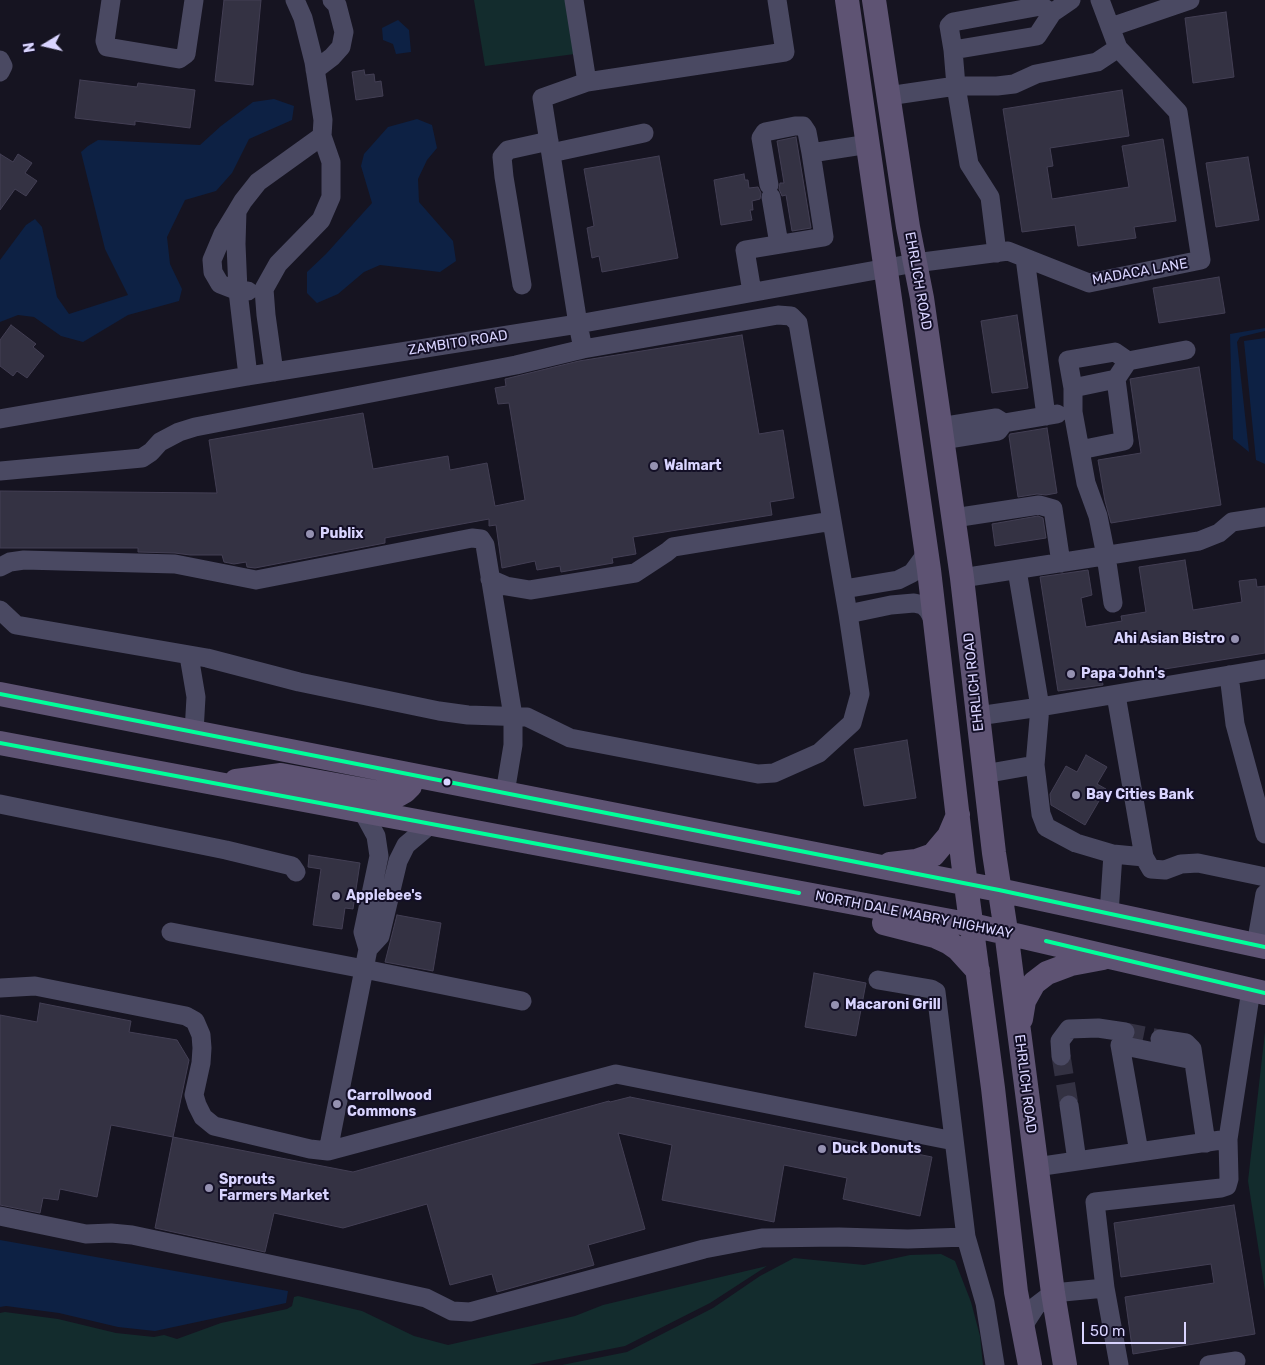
<!DOCTYPE html>
<html>
<head>
<meta charset="utf-8">
<style>
	body { margin:0 }
	#map { position:relative; width:1265px; height:1365px; overflow:hidden; background:#161421; font-family:Rubik,sans-serif }
	canvas { display:block }
	.north { position:absolute; left:20px; top:20px; width:50px; height:50px; -webkit-text-stroke:4px #130f26; paint-order:stroke; rotate:261deg; font-size:14px; font-weight:700; line-height:20px; text-align:center; color:#d9d4ff }
	.north::after { content:''; display:block; margin:auto; width:18px; height:22px; background:#d9d4ff; clip-path:polygon(50% 0,100% 100%,50% 72%,0 100%) }
	.scale { position:absolute; left:1082px; top:1322px; width:104px; height:22px; box-sizing:border-box; border:2px solid #d9d4ff; border-top:0; padding-left:6px; font-size:15px; line-height:18px; white-space:nowrap; color:#d9d4ff; -webkit-text-stroke:4px #130f26; paint-order:stroke }
</style>
</head>
<body>
<div id="map">
<canvas width="1265" height="1365"></canvas>
<div class="north">N</div>
<div class="scale">50 m</div>
</div>
<script>
const c = document.querySelector('canvas').getContext('2d');
c.lineJoin = 'round';
function paint(path, color) {
  c.fillStyle = color;
  c.fill(path, 'evenodd');
}
function shape(rows) {
  const path = new Path2D();
  for (const r of rows) {
    path.moveTo(r[0], r[1]);
    for (let i = 2; i < r.length; i += 2) path.lineTo(r[i], r[i + 1]);
  }
  return path;
}
function trace(path, color, width, dash) {
  c.strokeStyle = color;
  c.lineWidth = width;
  c.lineCap = dash ? 'butt' : 'round';
  c.setLineDash(dash || []);
  c.stroke(path);
}
function write(font, color, halo, rows, align = 'center') {
  c.font = font + ' Rubik,sans-serif';
  c.lineWidth = 4;
  c.setLineDash([]);
  c.textBaseline = 'middle';
  c.strokeStyle = halo;
  c.fillStyle = color;
  for (const [text, x, y, turn = 0] of rows) {
    c.save();
    c.translate(x, y);
    c.rotate((+turn || 0) * Math.PI / 180);
    c.textAlign = isNaN(turn) ? turn : align;
    if (halo) c.strokeText(text, 0, 0);
    c.fillText(text, 0, 0);
    c.restore();
  }
}
paint(shape([
	[474,0,574,0,582,53,485,66],
	[1265,1032,1265,1291,1248,1181],
	[941,1254,955,1261,971,1302,980,1336,983,1365,562,1365,627,1352,713,1308,760,1276,794,1258,864,1265,910,1255],
	[767,1266,710,1303,625,1346,529,1365,0,1365,0,1313,5,1312,58,1319,116,1333,154,1337,164,1335,177,1339,221,1323,287,1309,292,1306,294,1297,298,1296,362,1311,414,1336,448,1345,575,1316,603,1305]
]), '#132c2d');
paint(shape([
	[398,20,409,30,411,52,396,54,393,44,383,40,382,28],
	[274,99,294,106,292,120,249,139,232,173,216,191,185,200,167,237,170,264,182,289,179,301,128,315,83,342,61,336,34,317,18,315,0,322,0,260,26,225,35,219,42,227,57,297,69,314,128,295,105,249,81,152,88,146,98,140,200,145,221,126,253,102],
	[417,119,432,125,437,148,427,160,418,179,419,202,453,241,456,261,440,272,380,265,364,272,338,294,317,303,307,293,307,272,326,254,372,203,361,166,364,154,388,127],
	[1265,328,1265,331,1240,337,1237,342,1249,452,1233,439,1230,334],
	[1265,338,1265,464,1256,460,1244,341],
	[0,1240,288,1291,286,1303,155,1331,118,1327,59,1313,6,1306,0,1307]
]), '#0d2144');
const building = shape([
	[224,0,261,0,253,85,215,81,224,0],
	[1226,12,1234,77,1193,83,1185,18,1226,12],
	[364,70,365,75,374,74,375,82,381,81,383,96,356,100,352,72,364,70],
	[80,80,137,87,138,83,195,90,190,128,135,121,135,125,75,118,80,80],
	[1122,90,1129,136,1050,148,1053,166,1047,167,1052,199,1129,187,1122,146,1163,139,1176,221,1134,227,1136,238,1078,246,1075,225,1022,232,1003,109,1122,90],
	[796,137,811,228,792,231,786,195,782,196,779,189,780,183,784,183,777,141,796,137],
	[0,154,13,162,18,154,32,163,25,173,37,181,26,196,15,189,0,210,0,154],
	[659,156,678,258,602,272,599,256,592,258,587,228,594,226,584,169,659,156],
	[1248,157,1259,220,1216,227,1206,163,1248,157],
	[744,174,745,180,748,180,749,188,758,187,761,193,760,199,752,201,753,210,750,210,752,220,721,225,714,180,744,174],
	[1219,277,1225,313,1159,323,1153,288,1219,277],
	[1017,315,1028,388,992,393,981,321,1017,315],
	[11,325,36,344,33,347,44,356,27,378,17,371,13,376,0,366,0,340,11,325],
	[742,335,759,434,783,430,794,498,770,502,772,515,633,537,636,554,612,558,613,563,561,572,560,566,537,570,535,561,502,568,496,525,489,526,489,519,385,538,385,543,255,568,247,567,246,562,234,564,224,562,222,555,190,555,175,553,138,552,138,548,0,548,0,491,217,493,209,440,363,413,373,469,448,456,450,470,487,463,495,506,525,500,509,403,498,404,495,388,506,386,505,379,579,361,742,335],
	[1199,367,1221,505,1111,523,1105,501,1098,460,1141,453,1130,379,1199,367],
	[1047,428,1057,493,1046,495,1037,494,1018,497,1009,436,1010,434,1047,428],
	[1038,516,1043,518,1046,538,995,546,992,524,1038,516],
	[1185,560,1193,610,1242,602,1239,581,1256,579,1257,587,1265,586,1265,653,1102,679,1103,685,1058,691,1040,577,1088,570,1092,595,1081,598,1086,627,1122,621,1121,616,1146,612,1139,567,1185,560],
	[907,740,916,798,864,806,854,749,907,740],
	[1086,755,1107,767,1097,784,1106,789,1085,825,1051,805,1050,794,1066,766,1077,772,1086,755],
	[309,855,360,863,353,909,345,908,342,929,313,925,321,869,308,867,309,855],
	[397,915,441,923,433,971,385,962,397,915],
	[814,973,866,983,856,1036,805,1027,814,973],
	[40,1003,131,1021,129,1032,177,1040,189,1060,173,1137,111,1125,97,1197,60,1189,58,1200,43,1198,40,1213,0,1205,0,1015,37,1022,40,1003],
	[630,1097,932,1157,920,1216,843,1199,847,1178,784,1165,774,1222,662,1200,672,1145,618,1133,645,1229,588,1245,594,1265,497,1292,492,1274,450,1285,427,1204,343,1228,274,1213,265,1252,155,1228,173,1137,353,1172,609,1101,610,1102,630,1097],
	[1234,1205,1255,1334,1133,1354,1125,1297,1214,1283,1211,1264,1121,1277,1114,1223,1234,1205]
]);
paint(building, '#343243');
trace(building, '#433f54', 1);
trace(shape([
	[1125,1032,1160,1039],
	[1061,1056,1069,1105]
]), '#333142', 19, [19, 9]);
trace(shape([
	[111,0,105,41,107,47,179,59,186,54,194,0],
	[1111,27,1190,0],
	[953,50,949,26,953,22,1041,6,1052,13],
	[0,60,3,66,0,72],
	[315,70,332,57,341,47,344,32,337,5,332,0],
	[587,82,785,52,777,0],
	[888,96,956,86,997,86,1014,84,1036,74,1097,62,1118,48],
	[551,153,644,133],
	[769,185,761,138,765,132,795,126,803,126,807,132,811,153],
	[771,197,779,244],
	[237,211,223,234,212,260,213,272,220,284,238,291,248,291],
	[997,253,990,197,969,164,956,86,953,50,1037,36,1052,13,1071,0],
	[1025,258,1046,416],
	[522,285,504,177,502,157,508,150,549,141],
	[752,292,745,250,824,237,811,153,869,144],
	[1128,361,1186,350],
	[274,372,266,315,264,289,278,264,321,220,331,197,331,162,322,136,323,120,314,62,303,18,295,0],
	[248,376,238,291,236,244,237,211,243,201,258,182,322,136],
	[1073,388,1068,360,1115,352,1128,361,1116,379],
	[0,419,248,376,578,324,915,263,1008,251,1089,283,1201,260,1178,112,1118,48,1100,0],
	[1004,423,1057,414],
	[940,427,996,418,1004,423,998,431,942,440],
	[1080,450,1124,441,1116,379,1073,388,1073,412,1086,483,1098,516,1106,556,1113,603],
	[0,471,142,458,151,452,160,442,179,432,195,427,516,365,583,349],
	[954,518,1039,505,1053,509,1061,563],
	[0,567,10,562,24,560,175,564,256,580,472,538,481,539,485,545,513,716,513,745,505,793],
	[1017,570,1040,707,1035,765],
	[962,578,1199,541,1219,533,1232,522,1265,517],
	[490,579,506,586,530,590,635,573,667,552,673,547,832,521],
	[844,589,898,580,912,573,923,558,926,547],
	[0,610,16,625,207,658,299,682,439,711,468,715,527,717,570,738,758,774,774,773,819,753,852,723,860,694,848,614,798,323,791,316,778,315,583,349,578,324,542,98,587,82,574,0],
	[848,614,891,605,914,603,923,605,928,610,936,624],
	[189,656,196,697,194,732],
	[1229,675,1235,724,1265,834],
	[1116,695,1144,857,1151,869,1165,870,1181,864,1198,863,1265,877],
	[978,716,1040,707,1265,669],
	[984,774,1035,765,1041,814,1046,827,1076,843,1113,854,1144,857],
	[0,804,226,850,292,866,296,872],
	[1109,914,1113,854],
	[171,932,364,969,522,1001],
	[1256,945,1265,894],
	[368,949,380,936,398,861,406,845,431,824],
	[878,980,931,989,936,992,966,1237,985,1303,995,1365],
	[0,988,35,986,186,1016,195,1021,201,1035,202,1048,201,1063,194,1095,197,1105,203,1117,214,1126,310,1149,328,1151,616,1074,954,1141],
	[1160,1039,1186,1043,1192,1049,1206,1143],
	[1061,1056,1060,1041,1069,1029,1098,1028,1125,1032],
	[1069,1105,1077,1161],
	[328,1151,368,949,363,932,379,856,376,836,363,812],
	[1139,1152,1120,1045,1193,1060],
	[1036,1167,1228,1139,1251,990],
	[0,1216,86,1234,111,1233,132,1235,335,1278,426,1298,452,1311,470,1312,704,1249,762,1238,839,1237,908,1239,966,1237],
	[1023,1326,1036,1306,1053,1293,1105,1288],
	[1119,1365,1105,1288,1095,1202,1221,1188,1227,1186,1229,1179,1228,1139],
	[1209,1365,1236,1361]
]), '#4a4962', 19);
trace(shape([
	[847,0,929,570,963,862,993,1088,1016,1292,1030,1365],
	[874,0,908,227,922,298,962,578,994,853,1006,931,1053,1293,1065,1365],
	[0,694,999,890,1265,947],
	[0,743,972,925,1265,993],
	[236,781,281,775,386,794,398,795,405,791,410,786,412,775],
	[890,864,916,861,933,855,949,836,958,815],
	[884,923,935,936,948,942,958,949,978,971],
	[1021,1019,1024,1001,1034,983,1047,973,1071,964,1103,958]
]), '#5e5373', 24);
trace(shape([
	[0,694,999,890,1265,947],
	[0,743,799,893],
	[1046,941,1265,993]
]), '#0f9', 4);
for (const [x, y, r, color] of [
	[654,466,5,"#9591b1"],
	[310,534,5,"#9591b1"],
	[1235,639,5,"#9591b1"],
	[1071,674,5,"#9591b1"],
	[447,782,4.5,"#d9d4ff"],
	[1076,795,5,"#9591b1"],
	[336,896,5,"#9591b1"],
	[835,1005,5,"#9591b1"],
	[337,1104,5,"#9591b1"],
	[822,1149,5,"#9591b1"],
	[209,1188,5,"#9591b1"]
]) {
  const dot = new Path2D();
  dot.arc(x, y, r, 0, 2 * Math.PI);
  c.fillStyle = color;
  c.fill(dot);
  trace(dot, '#130f26', 2);
}
write('14px', '#d9d4ff', '#130f26', [
	["MADACA LANE",1140,272,-10],
	["EHRLICH ROAD",918,281,80],
	["ZAMBITO ROAD",458,343,-9],
	["EHRLICH ROAD",974,682,-96],
	["NORTH DALE MABRY HIGHWAY",914,915,11],
	["EHRLICH ROAD",1025,1084,83]
]);
write('bold 14px', '#d9d4ff', '#130f26', [
	["Walmart",664,466],
	["Publix",320,534],
	["Ahi Asian Bistro",1225,639,"right"],
	["Papa John's",1081,674],
	["Bay Cities Bank",1086,795],
	["Applebee's",346,896],
	["Macaroni Grill",845,1005],
	["Carrollwood",347,1096],
	["Commons",347,1112],
	["Duck Donuts",832,1149],
	["Sprouts",219,1180],
	["Farmers Market",219,1196]
], 'left');
</script>
</body>
</html>
